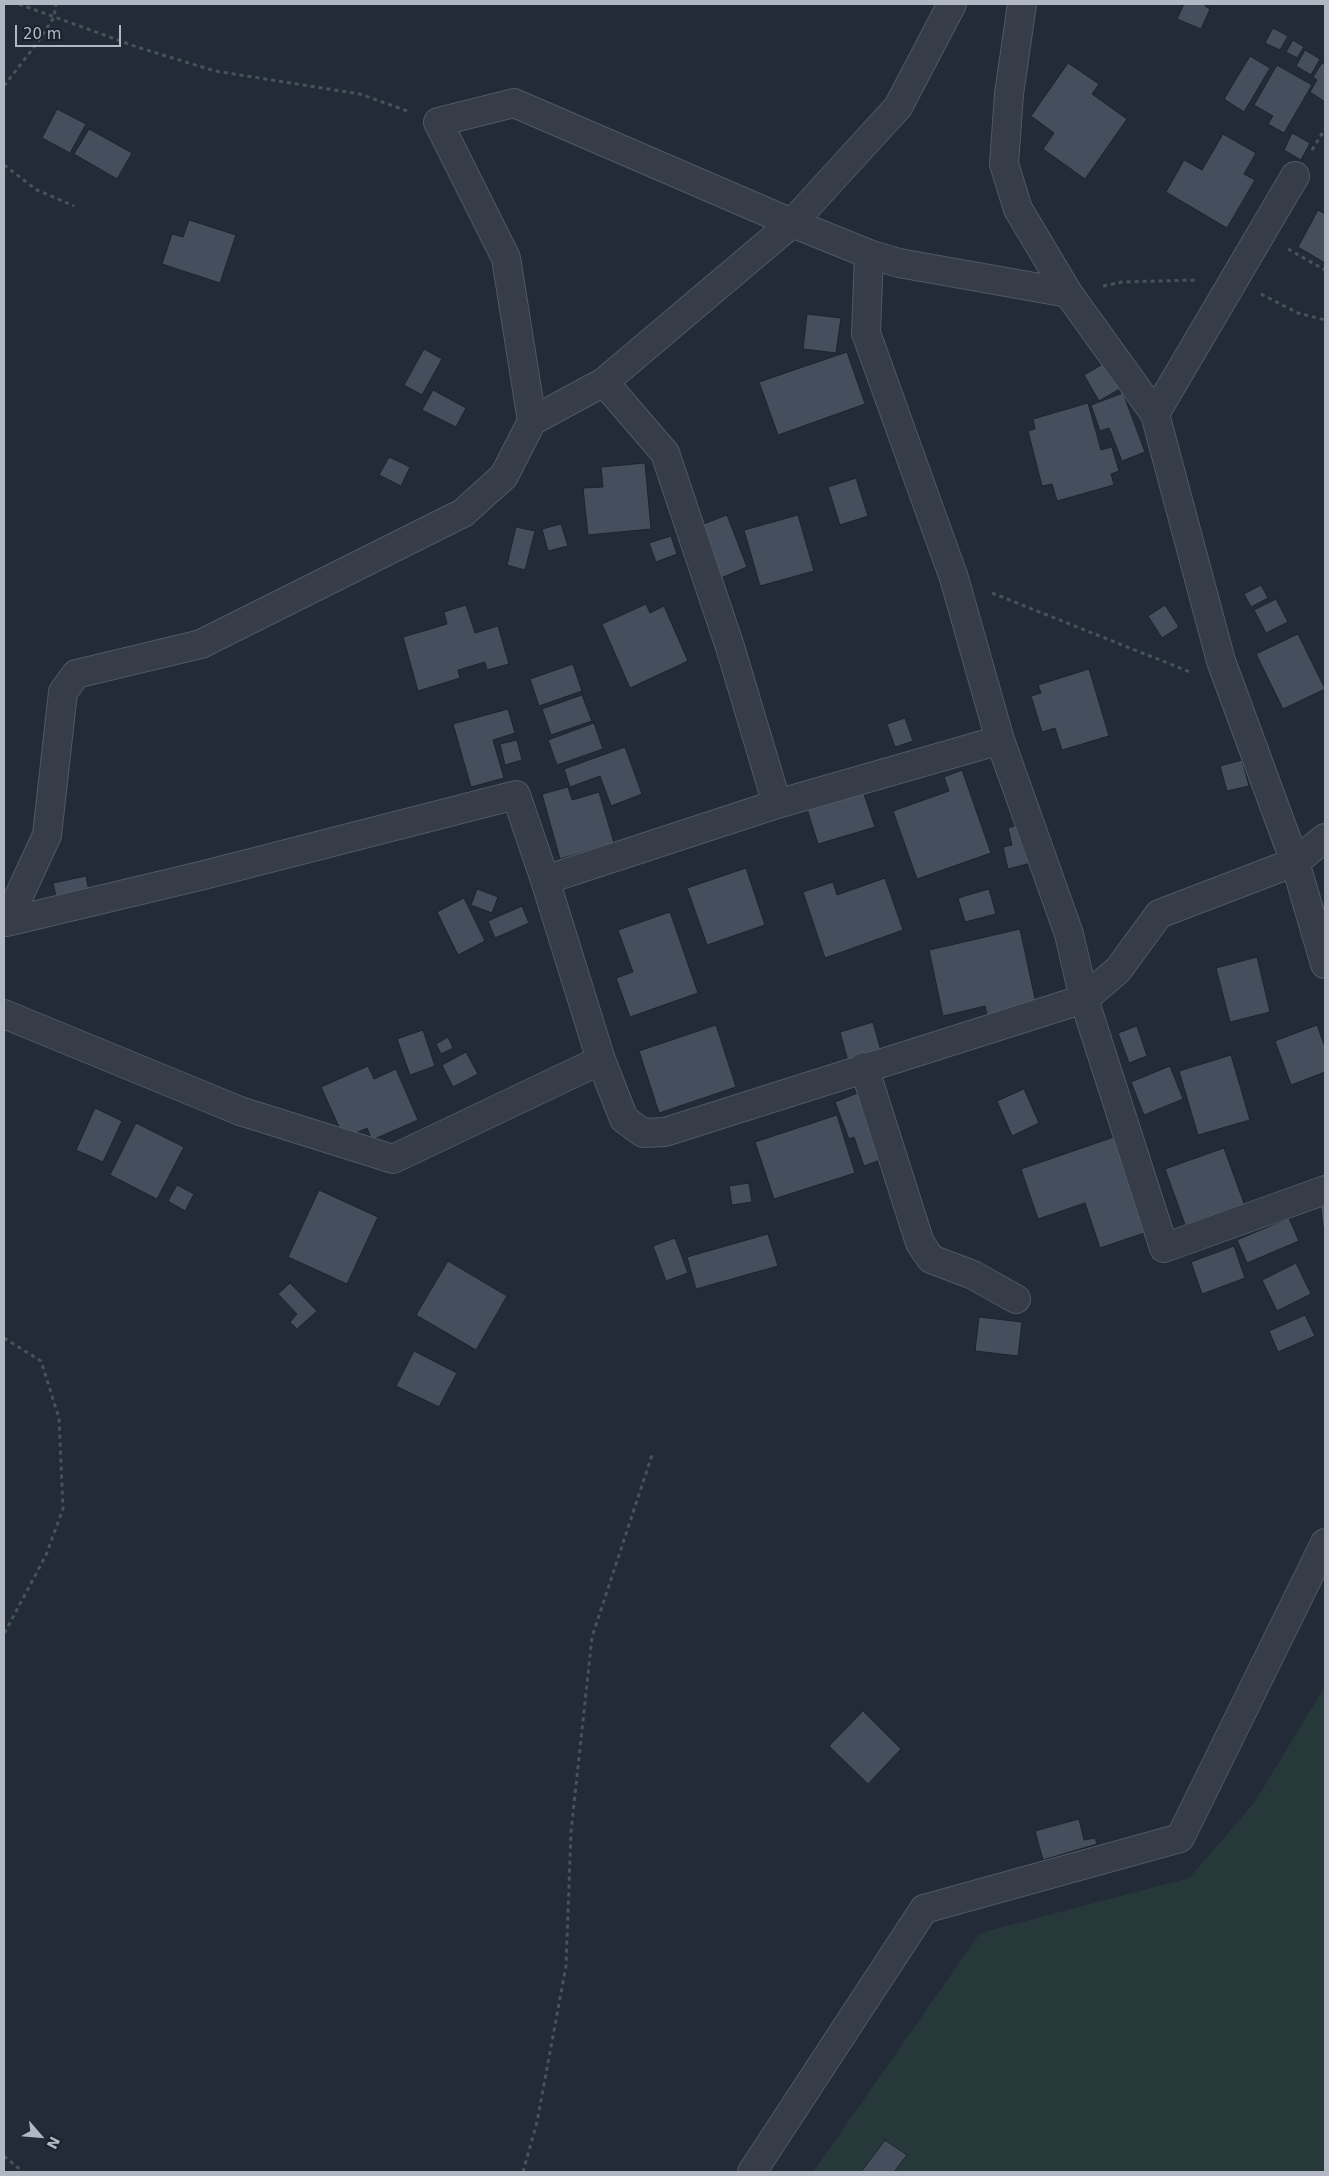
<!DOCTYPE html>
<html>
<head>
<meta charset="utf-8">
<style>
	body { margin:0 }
	#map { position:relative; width:1329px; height:2176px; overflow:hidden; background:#232b38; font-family:"DejaVu Sans",sans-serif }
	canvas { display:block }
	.frame { position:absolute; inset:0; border:5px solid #b1b8c4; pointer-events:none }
	.north { position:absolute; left:15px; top:2111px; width:50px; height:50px; -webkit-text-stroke:4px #1b222d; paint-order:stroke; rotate:117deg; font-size:14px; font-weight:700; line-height:20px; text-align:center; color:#b1b8c4 }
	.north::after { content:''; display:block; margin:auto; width:18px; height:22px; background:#b1b8c4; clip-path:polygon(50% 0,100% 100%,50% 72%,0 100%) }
	.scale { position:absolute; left:15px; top:25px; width:106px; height:22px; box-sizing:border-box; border:2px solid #b1b8c4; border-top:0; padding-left:6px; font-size:15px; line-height:18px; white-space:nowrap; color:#b1b8c4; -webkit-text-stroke:4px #1b222d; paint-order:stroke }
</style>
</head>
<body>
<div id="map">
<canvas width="1329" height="2176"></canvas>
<div class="frame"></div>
<div class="north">N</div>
<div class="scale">20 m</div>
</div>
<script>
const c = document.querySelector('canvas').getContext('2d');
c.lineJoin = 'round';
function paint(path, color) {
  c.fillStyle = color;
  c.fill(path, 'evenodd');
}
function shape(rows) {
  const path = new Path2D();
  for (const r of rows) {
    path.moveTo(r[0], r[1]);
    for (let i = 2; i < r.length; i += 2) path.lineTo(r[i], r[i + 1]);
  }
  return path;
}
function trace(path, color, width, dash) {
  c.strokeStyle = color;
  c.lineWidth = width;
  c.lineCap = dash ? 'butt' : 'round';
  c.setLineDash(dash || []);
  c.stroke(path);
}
paint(shape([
	[1325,1686,1325,2172,813,2172,980,1933,1189,1878,1254,1803]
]), '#26383a');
const building = shape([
	[1184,4,1206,4,1205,6,1210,9,1201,29,1177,19,1184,4],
	[1273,28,1288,36,1280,50,1265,43,1273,28],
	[1293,40,1304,47,1297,58,1286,52,1293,40],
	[1305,50,1320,59,1311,75,1296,66,1305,50],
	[1250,56,1270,68,1244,112,1224,99,1250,56],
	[1068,63,1099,84,1092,94,1127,119,1085,179,1043,149,1054,133,1031,116,1068,63],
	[1322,63,1325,65,1325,102,1310,92,1317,80,1313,77,1322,63],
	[1277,65,1312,85,1284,133,1268,124,1273,116,1254,105,1277,65],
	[57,109,86,124,70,153,42,138,57,109],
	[89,129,132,153,117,179,74,154,89,129],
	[1292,133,1310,143,1301,160,1284,150,1292,133],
	[1223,134,1256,153,1244,174,1255,180,1227,228,1166,192,1184,160,1202,170,1223,134],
	[1318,210,1325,214,1325,263,1298,247,1318,210],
	[189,220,236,235,220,283,162,264,172,234,183,237,189,220],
	[807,314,841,318,836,353,803,349,807,314],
	[424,349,442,359,422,395,404,385,424,349],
	[847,352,865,404,778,435,759,382,847,352],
	[1108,361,1123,387,1099,401,1084,375,1108,361],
	[433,390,466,408,456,427,422,410,433,390],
	[1123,393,1145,452,1122,461,1109,428,1100,431,1091,405,1123,393],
	[1088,403,1101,450,1112,447,1119,471,1111,474,1114,485,1057,501,1052,484,1042,486,1028,431,1035,429,1033,419,1088,403],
	[389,457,410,467,401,486,379,475,389,457],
	[645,463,651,529,588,535,583,488,603,487,601,467,645,463],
	[856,478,868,516,840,525,828,487,856,478],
	[727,515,747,567,721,578,701,525,727,515],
	[798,515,814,571,760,586,744,530,798,515],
	[561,524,568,546,548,551,542,529,561,524],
	[516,527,535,531,525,570,507,565,516,527],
	[671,536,677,554,656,562,649,543,671,536],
	[1261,585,1268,598,1251,607,1244,594,1261,585],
	[1276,599,1288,622,1266,633,1254,610,1276,599],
	[646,604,650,613,664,606,688,661,630,688,602,624,646,604],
	[466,605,475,633,498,626,509,664,487,670,485,662,458,670,460,678,418,691,403,637,447,624,444,612,466,605],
	[1165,605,1179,627,1162,638,1148,616,1165,605],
	[1298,634,1325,689,1283,709,1256,654,1298,634],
	[573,664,582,691,539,706,530,679,573,664],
	[1089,669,1109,736,1062,750,1055,728,1042,732,1031,696,1041,693,1038,685,1089,669],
	[582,695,592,721,551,735,542,709,582,695],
	[508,709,515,733,493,740,504,778,471,787,453,724,508,709],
	[905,718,913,741,895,747,887,724,905,718],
	[594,723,603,749,557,765,548,740,594,723],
	[517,740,522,760,505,765,500,744,517,740],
	[625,747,642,794,611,806,600,776,570,787,564,769,625,747],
	[1242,760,1249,786,1227,791,1220,766,1242,760],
	[962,770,991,853,917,879,893,811,949,791,944,777,962,770],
	[568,787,572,800,599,792,614,843,560,859,542,794,568,787],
	[863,791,875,827,818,844,807,809,863,791],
	[1021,824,1031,863,1008,869,1003,847,1012,845,1008,828,1021,824],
	[746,868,765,925,707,945,687,888,746,868],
	[86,876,90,897,58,905,53,883,86,876],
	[885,878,903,930,825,958,803,892,833,882,837,895,885,878],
	[477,889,498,897,492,913,471,905,477,889],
	[989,889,996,914,965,922,958,898,989,889],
	[464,898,485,941,458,955,437,912,464,898],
	[522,906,529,923,495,938,488,921,522,906],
	[670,912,698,993,630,1017,616,978,633,972,618,930,670,912],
	[1020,929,1037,1008,988,1019,985,1006,943,1016,929,950,1020,929],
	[1257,957,1270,1012,1230,1022,1216,968,1257,957],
	[873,1022,881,1051,848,1061,840,1032,873,1022],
	[716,1025,736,1087,659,1113,639,1051,716,1025],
	[1317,1025,1325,1047,1325,1072,1291,1085,1275,1041,1317,1025],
	[1137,1026,1147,1056,1129,1063,1118,1033,1137,1026],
	[423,1030,435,1066,410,1075,397,1039,423,1030],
	[448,1037,453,1048,441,1054,436,1044,448,1037],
	[466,1052,478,1074,453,1087,442,1065,466,1052],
	[1231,1055,1250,1120,1198,1135,1179,1071,1231,1055],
	[368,1066,374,1079,396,1069,418,1120,372,1140,367,1128,344,1138,321,1087,368,1066],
	[1170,1066,1183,1099,1144,1115,1131,1082,1170,1066],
	[1024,1089,1039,1123,1012,1136,997,1101,1024,1089],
	[860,1092,885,1158,864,1166,854,1137,849,1139,835,1102,860,1092],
	[95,1108,122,1121,103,1162,76,1150,95,1108],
	[837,1115,855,1173,774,1199,755,1142,837,1115],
	[136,1123,184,1147,157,1199,110,1175,136,1123],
	[1114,1137,1147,1232,1100,1248,1085,1203,1038,1219,1021,1169,1114,1137],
	[1224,1148,1246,1209,1187,1230,1165,1169,1224,1148],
	[749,1183,752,1202,732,1205,729,1186,749,1183],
	[177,1185,194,1194,185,1211,168,1201,177,1185],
	[319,1190,378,1217,347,1284,288,1257,319,1190],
	[1320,1200,1325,1200,1325,1227,1323,1227,1320,1200],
	[1289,1218,1299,1241,1247,1263,1237,1240,1289,1218],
	[768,1234,778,1266,696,1289,687,1257,768,1234],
	[675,1238,688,1273,666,1281,653,1246,675,1238],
	[1234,1246,1245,1278,1202,1294,1191,1262,1234,1246],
	[448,1261,507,1296,476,1350,416,1315,448,1261],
	[1296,1263,1311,1294,1277,1311,1262,1280,1296,1263],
	[290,1283,317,1311,297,1329,290,1322,297,1314,278,1294,290,1283],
	[1305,1315,1315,1336,1278,1352,1269,1331,1305,1315],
	[979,1317,1022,1322,1018,1356,975,1351,979,1317],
	[414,1351,457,1373,439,1407,396,1386,414,1351],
	[863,1711,901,1749,868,1784,829,1746,863,1711],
	[1079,1819,1084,1840,1095,1838,1097,1844,1043,1860,1035,1831,1079,1819],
	[885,2140,907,2155,894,2172,861,2172,885,2140]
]);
paint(building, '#444e5c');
trace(building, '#1d242f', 1);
const minor = shape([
	[1022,4,1009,94,1004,164,1018,209,1068,293,1155,414,1221,661,1295,862,1325,964],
	[869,254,866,333,954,578,1000,740,1069,934,1084,999,1118,970,1159,914,1295,862,1325,838],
	[1068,293,899,263,869,254,792,223,514,103,438,122,506,258,532,421,504,476,463,513,201,644,76,674,63,692,47,835,7,922,204,875,516,795,545,880,601,1060,624,1119,643,1133,665,1132,1084,999,1164,1248,1325,1190],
	[604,382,665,453,731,650,777,804],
	[1155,414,1295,176],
	[532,421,604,382,792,223,898,107,952,4],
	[545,880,777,804,1000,740],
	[4,1014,240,1111,393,1159,601,1060],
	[864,1067,920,1243,931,1259,973,1275,1016,1299],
	[752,2172,924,1909,1180,1838,1325,1543]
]);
trace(minor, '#515863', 30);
trace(shape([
	[19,4,137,47,215,71,360,94,410,112],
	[4,86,38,42,54,17,56,4],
	[1312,150,1325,129],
	[4,165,37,190,74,206],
	[1288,249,1325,270],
	[1103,286,1122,282,1196,280],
	[1261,294,1298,313,1325,320],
	[992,593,1190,672],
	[4,1338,41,1361,59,1418,63,1509,46,1555,4,1634],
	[4,2156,23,2172],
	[523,2172,537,2122,566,1966,571,1832,592,1637,653,1452]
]), '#445558', 3, [4, 4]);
trace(minor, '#363d48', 28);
</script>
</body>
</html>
